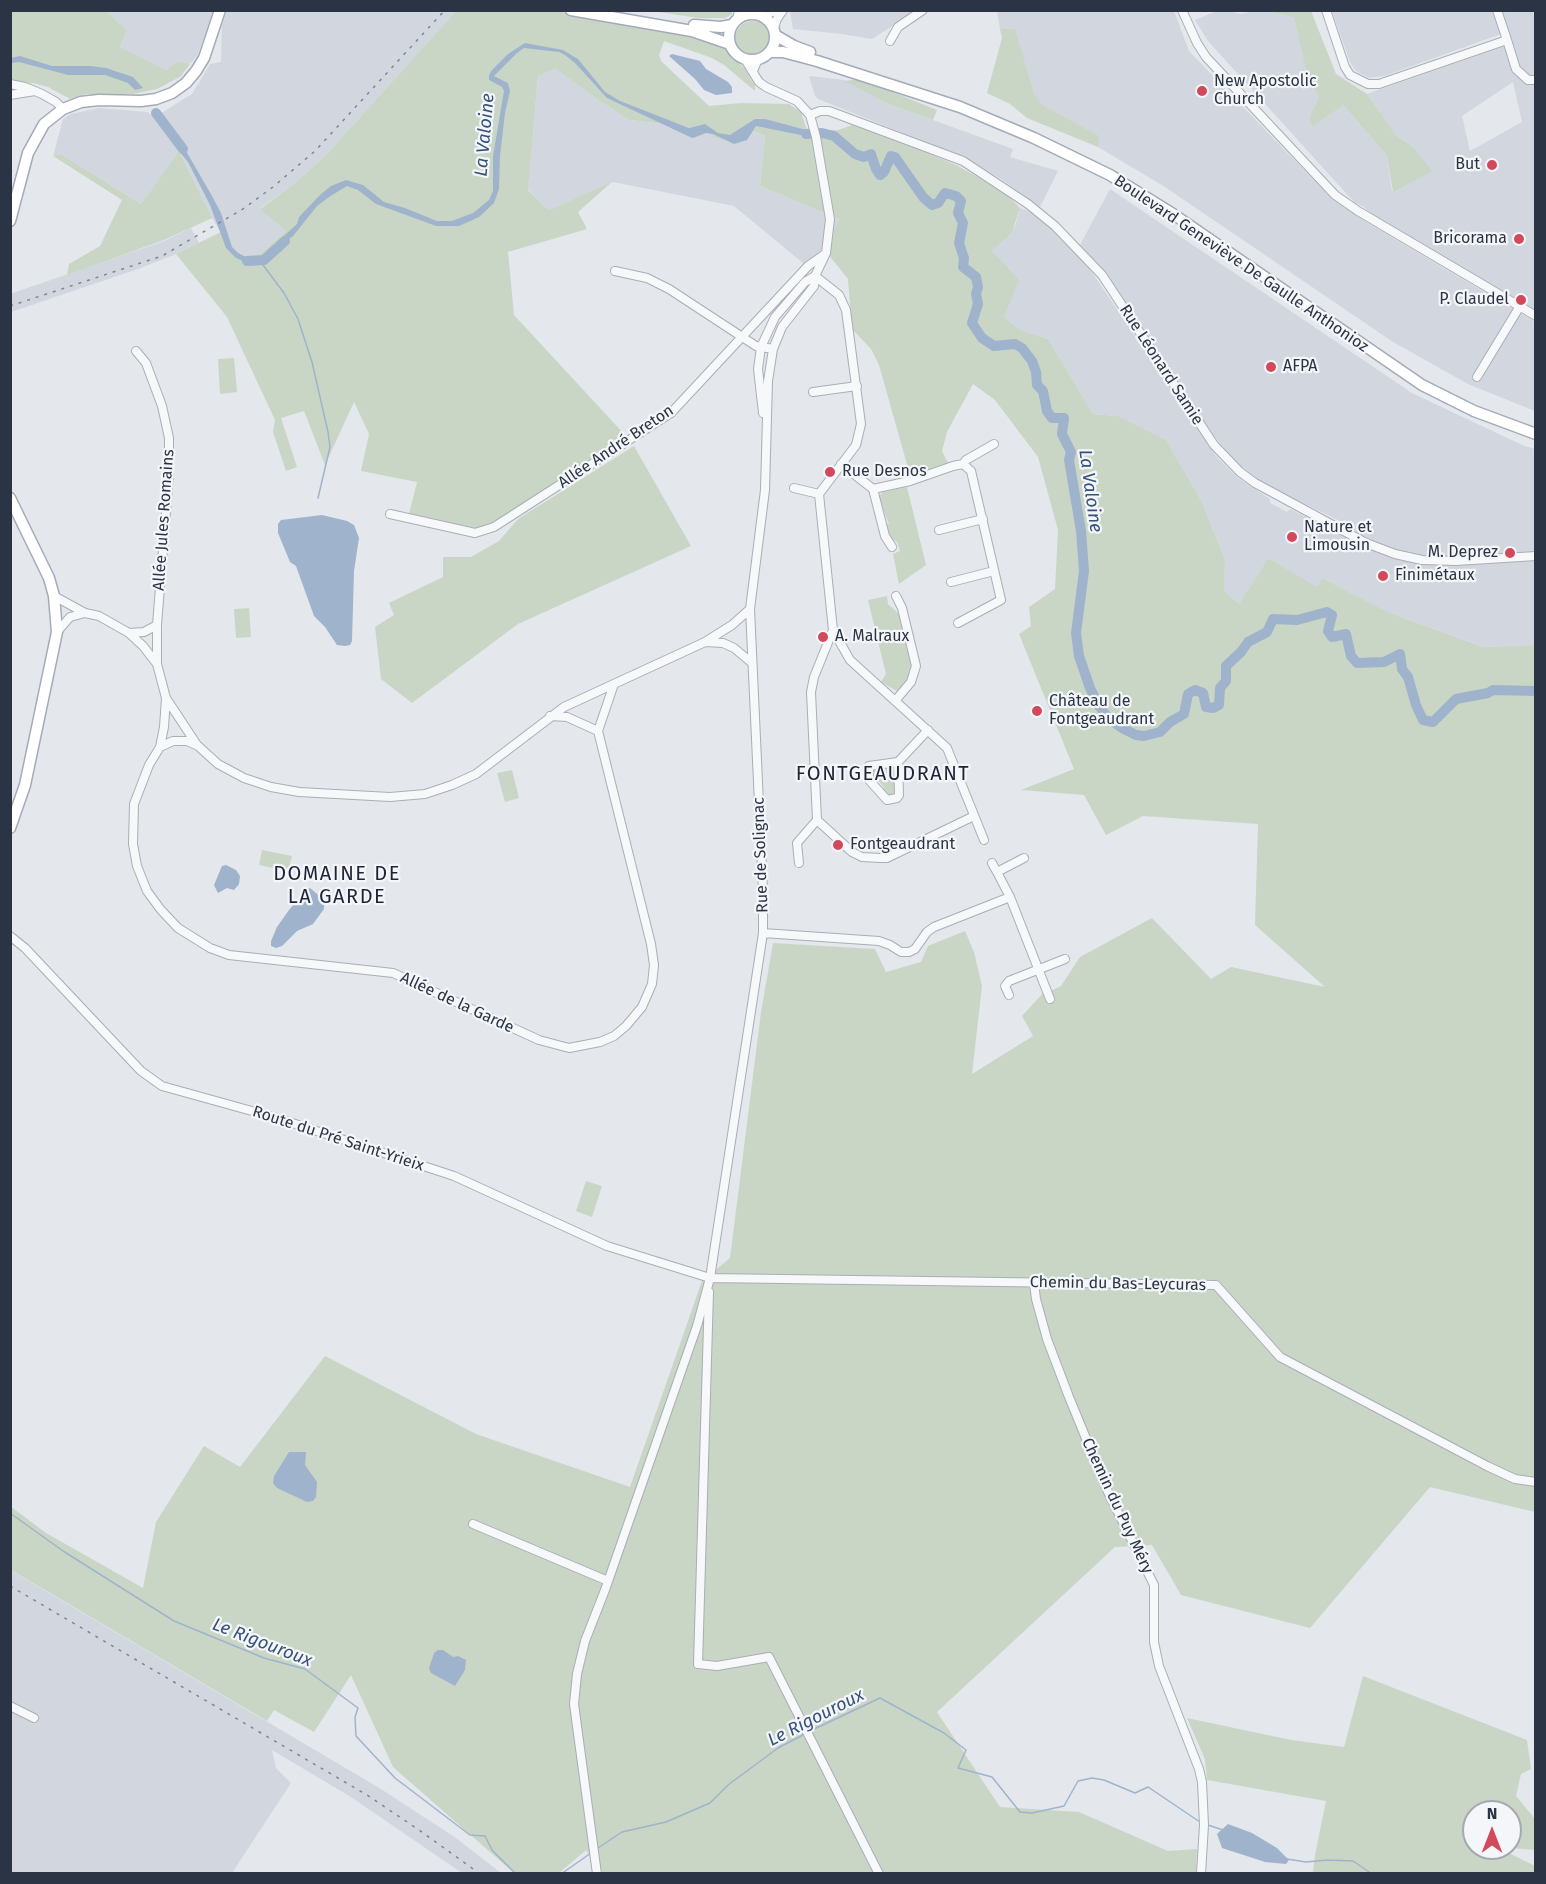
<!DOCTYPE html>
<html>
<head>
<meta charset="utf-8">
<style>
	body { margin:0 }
	#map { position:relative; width:1546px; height:1884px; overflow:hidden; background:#e4e7ec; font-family:"Fira Sans",sans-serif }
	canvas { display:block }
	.frame { position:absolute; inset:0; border:12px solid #2b3445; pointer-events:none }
	.north { position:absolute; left:1462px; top:1800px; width:60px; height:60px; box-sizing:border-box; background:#f4f6f9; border:2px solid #a4a8b1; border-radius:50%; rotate:0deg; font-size:16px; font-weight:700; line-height:24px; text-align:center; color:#2b3445 }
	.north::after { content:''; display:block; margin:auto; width:21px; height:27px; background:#d1495b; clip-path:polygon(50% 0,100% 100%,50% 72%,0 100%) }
</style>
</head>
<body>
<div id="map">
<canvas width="1546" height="1884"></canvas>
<div class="frame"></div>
<div class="north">N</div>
</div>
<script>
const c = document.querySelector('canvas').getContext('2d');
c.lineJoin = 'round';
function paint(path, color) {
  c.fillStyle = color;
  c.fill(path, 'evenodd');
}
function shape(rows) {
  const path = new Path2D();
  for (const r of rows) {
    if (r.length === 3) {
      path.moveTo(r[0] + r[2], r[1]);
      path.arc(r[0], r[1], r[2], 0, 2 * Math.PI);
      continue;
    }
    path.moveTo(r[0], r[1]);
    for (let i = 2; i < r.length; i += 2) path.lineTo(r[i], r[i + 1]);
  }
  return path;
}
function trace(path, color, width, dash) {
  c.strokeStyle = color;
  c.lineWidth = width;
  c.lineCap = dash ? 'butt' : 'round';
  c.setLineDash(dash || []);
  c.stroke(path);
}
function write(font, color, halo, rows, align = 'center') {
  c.font = font + ' "Fira Sans",sans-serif';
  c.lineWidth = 4.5;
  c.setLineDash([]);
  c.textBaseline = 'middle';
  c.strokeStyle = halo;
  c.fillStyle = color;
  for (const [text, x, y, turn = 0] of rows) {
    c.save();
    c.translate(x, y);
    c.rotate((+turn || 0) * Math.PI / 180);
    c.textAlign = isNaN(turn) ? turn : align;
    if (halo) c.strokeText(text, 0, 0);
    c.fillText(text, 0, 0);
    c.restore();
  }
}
paint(shape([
	[792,10,916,11,872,39,842,34,793,29,790,12],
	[1219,10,1235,11,1235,13,1241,14,1253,11,1267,11,1294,16,1307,76,1319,97,1309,117,1312,127,1342,104,1387,156,1392,192,1414,148,1396,135,1367,94,1508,45,1504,33,1384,76,1369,78,1356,71,1350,62,1332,11,1533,11,1536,23,1535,310,1371,214,1364,207,1354,202,1208,41,1195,20],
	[1513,82,1522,122,1470,151,1462,116],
	[106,11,213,11,197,56,190,64,178,61,166,70,120,47,127,30],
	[227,11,456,11,327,154,294,184,260,208,286,231,254,259,233,252,212,218,179,151,141,204,61,154,53,156,63,119,71,114,99,108,148,112,151,115,163,112,192,94,210,64,221,62,222,25],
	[997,11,1174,11,1189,51,1331,198,1366,222,1535,322,1535,411,1468,384,1393,342,1165,187,1098,147,1098,136,1043,105,1034,93,1015,30,1000,29],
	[555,67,600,101,629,120,691,127,707,131,753,131,765,135,760,186,839,219,824,249,804,264,734,206,613,182,549,210,528,189,538,76],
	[809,76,845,80,886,103,1013,149,1010,157,1058,171,1040,207,1001,179,967,159,818,99,815,96],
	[1110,189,1412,393,1522,445,1535,449,1535,645,1485,647,1390,613,1322,578,1317,588,1268,558,1239,604,1224,591,1225,560,1201,500,1166,440,1118,416,1093,414,1048,339,1020,330,1004,317,992,251,1015,226,1020,208,1030,212,1047,225,1087,265,1216,456,1237,477,1270,499,1270,503,1287,512,1290,509,1337,532,1342,522,1266,485,1233,460,1202,420,1107,275,1080,245],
	[191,228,199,243,176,254,138,269,11,312,10,294,164,241],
	[10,1570,381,1789,456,1838,501,1873,462,1873,351,1797,272,1750,276,1768,291,1783,232,1873,11,1873]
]), '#d2d6de');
paint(shape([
	[11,11,106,11,127,30,120,47,166,70,178,61,190,64,180,77,157,89,133,94,85,94,70,99,48,87,33,83,11,88],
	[456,11,556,11,693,35,725,46,730,55,744,68,755,86,755,91,724,65,712,58,664,41,659,55,661,61,709,106,741,103,789,104,801,112,807,131,838,130,858,123,956,165,1003,191,1020,208,1012,232,992,251,1019,280,1004,317,1020,330,1048,339,1093,414,1118,416,1166,440,1201,500,1225,560,1224,591,1239,604,1268,558,1317,587,1322,578,1390,613,1484,647,1535,645,1535,1512,1430,1487,1310,1628,1181,1595,1152,1545,1115,1547,937,1712,1000,1807,1079,1812,1168,1851,1197,1849,1196,1873,604,1874,586,1850,559,1873,514,1873,393,1767,351,1675,314,1732,274,1710,267,1721,11,1570,10,1506,46,1533,143,1588,156,1522,204,1446,240,1467,325,1356,476,1434,630,1487,702,1281,730,1258,761,1012,773,943,875,949,886,972,921,962,928,946,965,931,974,952,982,986,972,1074,1033,1036,1022,1016,1043,993,1051,991,1061,986,1080,957,1152,918,1211,979,1231,967,1325,987,1255,925,1258,824,1143,816,1106,835,1084,795,1021,790,1074,769,1019,634,1031,626,1029,607,1055,589,1058,530,1038,457,995,400,973,384,947,432,942,451,948,463,910,475,879,365,871,349,852,329,848,279,824,249,839,219,760,186,765,135,753,131,729,140,718,139,707,131,691,127,629,120,600,101,555,68,538,76,528,190,549,210,612,182,578,212,587,229,508,252,514,315,625,435,490,526,476,528,409,514,417,482,361,471,369,434,354,402,325,465,304,411,281,418,297,467,286,471,273,432,275,420,227,317,176,254,221,232,233,252,254,259,286,231,260,209,294,184,327,154],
	[652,11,732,10,732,14,725,18,699,18],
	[1267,11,1311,11,1336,74,1367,94,1396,135,1414,148,1432,171,1393,192,1387,156,1343,105,1312,127,1309,117,1319,97,1307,76,1294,17],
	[753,39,18],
	[1000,29,1015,29,1034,93,1043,105,1099,136,1098,147,1027,118,1010,104,987,93,1002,38],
	[860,79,937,110,933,120,886,103,845,81],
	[179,151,212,218,164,240,67,275,69,264,100,246,122,200,53,156,61,154,141,204],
	[234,358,237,392,220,394,218,359],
	[634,446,691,546,518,624,412,703,381,679,375,627,394,615,389,603,443,577,443,557,471,557,499,541,518,519],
	[907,487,926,565,899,584,893,554,900,551,897,542,887,536,884,523,889,524,879,498,880,495,883,492],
	[887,596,888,604,899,614,912,665,910,679,897,691,881,682,886,674,868,600],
	[249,608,251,637,236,638,234,609],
	[889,766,896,770,895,795,891,796,886,795,880,789,884,788,880,782,874,782,871,777,870,772,874,767],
	[512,770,519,798,505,802,497,773],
	[262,850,292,856,288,871,259,865],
	[586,1181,602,1186,592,1217,576,1211],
	[1363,1676,1527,1740,1531,1769,1521,1774,1516,1796,1535,1819,1535,1850,1510,1848,1510,1812,1474,1812,1474,1848,1499,1848,1535,1866,1535,1873,1313,1873,1315,1855,1326,1801,1207,1780,1205,1759,1187,1718,1291,1740,1344,1747]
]), '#c9d6c5');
paint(shape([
	[525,43,563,50,578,59,605,92,620,101,689,128,705,124,718,133,730,135,755,119,765,119,810,131,811,137,756,126,747,140,734,144,713,134,706,133,693,138,690,137,607,98,575,63,565,55,559,52,524,48,517,53,494,76,508,83,510,91,505,113,500,156,499,189,494,203,479,217,459,226,436,226,376,204,358,190,347,186,329,197,317,206,293,236,257,263,250,264,236,258,226,248,210,205,188,162,179,151,175,140,178,137,212,196,221,213,232,247,238,253,248,258,257,259,263,255,297,224,299,217,321,194,331,186,346,180,363,185,384,202,405,208,437,221,452,221,473,213,489,200,493,191,493,156,504,91,502,87,489,80,489,75,492,70,508,54],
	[672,54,700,61,706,69,728,82,732,87,732,93,716,95,704,90,695,79,669,56],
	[20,56,52,66,90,66,106,68,133,77,143,88,135,90,128,83,105,75,68,75,19,62,11,63,11,58],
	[322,515,347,521,354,525,359,538,354,571,352,641,350,645,345,646,337,645,325,627,314,616,296,566,290,562,278,533,278,524,281,520],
	[226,865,236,870,240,876,239,884,234,890,227,888,218,893,214,885,222,866],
	[310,888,324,900,324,909,313,924,297,931,282,946,276,948,271,946,271,941,277,927,289,910,306,890],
	[289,1452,306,1452,305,1465,317,1482,316,1497,313,1501,307,1502,277,1488,273,1483,274,1476],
	[438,1650,443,1650,453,1657,458,1656,466,1660,465,1670,455,1686,431,1673,429,1668,434,1653],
	[1228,1824,1252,1833,1277,1848,1289,1860,1286,1864,1265,1862,1222,1848,1217,1834]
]), '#9fb4cc');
trace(shape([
	[260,261,284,293,298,319,312,362,328,432,330,447,318,498],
	[10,1513,63,1551,174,1621,264,1658,305,1669,358,1708,355,1717,356,1736,395,1778,470,1835,485,1836,492,1850,516,1874],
	[810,1731,880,1698,944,1733,966,1750,958,1768,992,1777,1020,1812,1032,1813,1064,1806,1078,1781,1092,1778,1104,1780,1135,1793,1148,1787,1200,1822],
	[1208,1825,1223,1830],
	[598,1848,622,1832,666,1822,710,1803,728,1785,778,1748,803,1735],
	[1287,1859,1306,1862,1327,1860,1353,1861,1372,1874],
	[561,1874,591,1853]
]), '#9fb4cc', 1.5);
trace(shape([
	[156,113,183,149],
	[806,134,822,133,834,136,855,154,864,157,871,154,876,169,880,175,884,172,891,156,895,157,923,197,932,205,938,203,945,193,956,196,961,201,958,213,963,223,959,243,964,258,963,267,976,277,978,287,976,294,978,304,972,323,982,338,994,346,1015,344,1022,348,1032,361,1036,372,1037,385,1043,391,1047,411,1052,418,1064,418,1062,434,1071,452,1069,460,1081,531,1084,571,1076,633,1079,656,1090,688,1099,706,1109,719,1122,728,1136,735,1144,736,1160,732,1170,722,1184,714,1188,694,1195,690,1203,693,1206,707,1213,708,1219,705,1220,688,1226,681,1226,666,1241,652,1248,642,1267,632,1273,619,1297,620,1327,612,1332,615,1328,631,1332,637,1346,634,1351,656,1357,663,1384,662,1400,654,1402,669,1408,677,1416,705,1423,720,1433,722,1456,699,1488,693,1493,690,1536,691],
	[247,261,264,260,285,241]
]), '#9fb4cc', 10);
const minor = shape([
	[752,10,755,14],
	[1182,10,1197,43,1206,57,1335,195,1358,211,1536,316],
	[1326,10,1345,67,1350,75,1368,84,1379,84,1507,40,1497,10],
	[762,16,778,10],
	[737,20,739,10],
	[774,28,777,19,783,10],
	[1507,40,1516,69,1528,80,1536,80],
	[890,41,898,27,923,10],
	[753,71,758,59],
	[10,84,25,87,42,94,56,102,63,109],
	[10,95,35,91],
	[810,115,820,111,829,111,963,161,1028,204,1055,226,1102,275,1214,445,1240,472,1255,483,1366,543,1395,554,1422,560,1456,561,1536,556],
	[615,271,647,278,669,289,756,346,773,349],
	[815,276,839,295,846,310,861,424,856,445,819,494,833,630,850,660,947,748,984,840],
	[136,351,146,363,162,406,169,438,169,474,157,625,157,664],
	[1477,377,1520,306],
	[813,392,857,386],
	[763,413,758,369,761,347,775,317,805,282,815,276],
	[841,464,873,489,885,536,892,547],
	[963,464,966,460,994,444],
	[794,488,819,494],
	[873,489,910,481,953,466,963,464,971,471,1001,600,958,623],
	[390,514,475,533,494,527,671,413,808,266,825,254],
	[939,530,983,519],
	[951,582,994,571],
	[54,596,85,613,99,616,129,633,143,646,157,664,166,698,197,745,218,764,244,778,271,787,299,792,390,797,425,794,452,785,476,774,564,707,705,642],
	[750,609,732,625,705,642,723,643,734,648,752,663],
	[833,630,814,677,811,692,817,820,852,852,862,857,880,858,887,858,974,816],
	[57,632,70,617,85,613],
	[129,633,144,632,157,625],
	[166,698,164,727,160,747,173,741,187,741,196,745],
	[895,701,911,682,916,666,902,608,896,596],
	[550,716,567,717,598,731,614,684],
	[160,747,149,765,134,804,133,844,137,866,147,891,161,910,178,928,210,948,229,955,393,973,539,1040,569,1048,600,1042,614,1036,626,1026,642,1007,652,984,654,965,651,944,598,731],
	[898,762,899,795,897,798,887,800,869,780,869,766,898,762,928,730],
	[1024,858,997,872,1010,897,1050,999],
	[799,863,797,843,817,820],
	[992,863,997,872],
	[763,933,879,941,890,945,901,952,909,952,915,949,927,932,934,927,1010,897],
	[10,936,25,948,141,1071,162,1086,277,1118,454,1176,607,1246,710,1278,1216,1285,1280,1357,1487,1466,1515,1479,1536,1482],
	[1009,995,1005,986,1009,981,1065,959],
	[1034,1283,1036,1299,1047,1339,1069,1397,1108,1492,1154,1585,1154,1642,1159,1666,1199,1769,1202,1782,1204,1825,1201,1874],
	[709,1292,698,1664,717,1666,769,1657,879,1874],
	[473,1524,608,1581],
	[10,1706,34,1718],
	[597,1874,574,1704,577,1674,585,1641,605,1590,697,1326,710,1278,763,933,763,890,750,609,765,490,768,381,773,349,782,327,814,286,815,276,826,253,830,219,816,137,810,115,797,101,766,87,759,82,744,58]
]);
const major = shape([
	[571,10,692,31,730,44],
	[752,37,23],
	[694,25,721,27,732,25],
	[775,35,794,46,810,52],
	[770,52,783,52,817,61,960,107,1034,138,1110,175,1173,214,1422,385,1474,411,1536,434],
	[10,221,28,153,44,124,63,109,81,102,99,100,141,101,156,99,172,93,186,83,196,71,204,58,220,10],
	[10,498,49,578,54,596,57,632,25,785,10,828]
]);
trace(minor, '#a9aeb7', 10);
trace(major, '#a3abb8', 13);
trace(minor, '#f7f8fa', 8);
trace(major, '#fff', 10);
trace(shape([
	[10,306,162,256,243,209,273,187,315,151,445,10],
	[10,1586,367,1795,419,1830,480,1874]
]), '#7d8696', 1.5, [3, 6]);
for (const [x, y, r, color] of [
	[1202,91,6,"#d1495b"],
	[1492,165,6,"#d1495b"],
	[1519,239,6,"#d1495b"],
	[1521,300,6,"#d1495b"],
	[1271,367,6,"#d1495b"],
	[830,472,6,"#d1495b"],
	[1292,537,6,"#d1495b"],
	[1510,553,6,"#d1495b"],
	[1383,576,6,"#d1495b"],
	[823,637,6,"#d1495b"],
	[1037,711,6,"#d1495b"],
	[838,845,6,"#d1495b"]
]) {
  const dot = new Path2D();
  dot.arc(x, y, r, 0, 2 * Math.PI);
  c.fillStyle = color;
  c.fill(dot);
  trace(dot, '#f4f6f9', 2);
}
write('16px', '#2b3445', '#f4f6f9', [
	["New Apostolic",1214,82],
	["Church",1214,100],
	["But",1480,165,"right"],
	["Bricorama",1507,239,"right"],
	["P. Claudel",1509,300,"right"],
	["AFPA",1283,367],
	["Rue Desnos",842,472],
	["Nature et",1304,528],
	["Limousin",1304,546],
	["M. Deprez",1498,553,"right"],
	["Finimétaux",1395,576],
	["A. Malraux",835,637],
	["Château de",1049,702],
	["Fontgeaudrant",1049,720],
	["Fontgeaudrant",850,845]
], 'left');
write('16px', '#2b3445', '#f4f6f9', [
	["Boulevard Geneviève De Gaulle Anthonioz",1241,264,34],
	["Rue Léonard Samie",1161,365,57],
	["Allée André Breton",616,447,-34],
	["Allée Jules Romains",164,520,-86],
	["Rue de Solignac",761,855,-92],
	["Allée de la Garde",457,1003,25],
	["Route du Pré Saint-Yrieix",338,1139,18],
	["Chemin du Bas-Leycuras",1118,1284,1],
	["Chemin du Puy Méry",1117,1506,65]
]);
write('italic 18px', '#34527a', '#f4f6f9', [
	["La Valoine",485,135,-85],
	["La Valoine",1090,491,82],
	["Le Rigouroux",262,1643,21],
	["Le Rigouroux",816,1718,-27]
]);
c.letterSpacing = '1.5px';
write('20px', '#1d2536', '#f4f6f9', [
	["FONTGEAUDRANT",883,774],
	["DOMAINE DE",337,874],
	["LA GARDE",337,897]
]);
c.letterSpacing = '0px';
</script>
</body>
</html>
